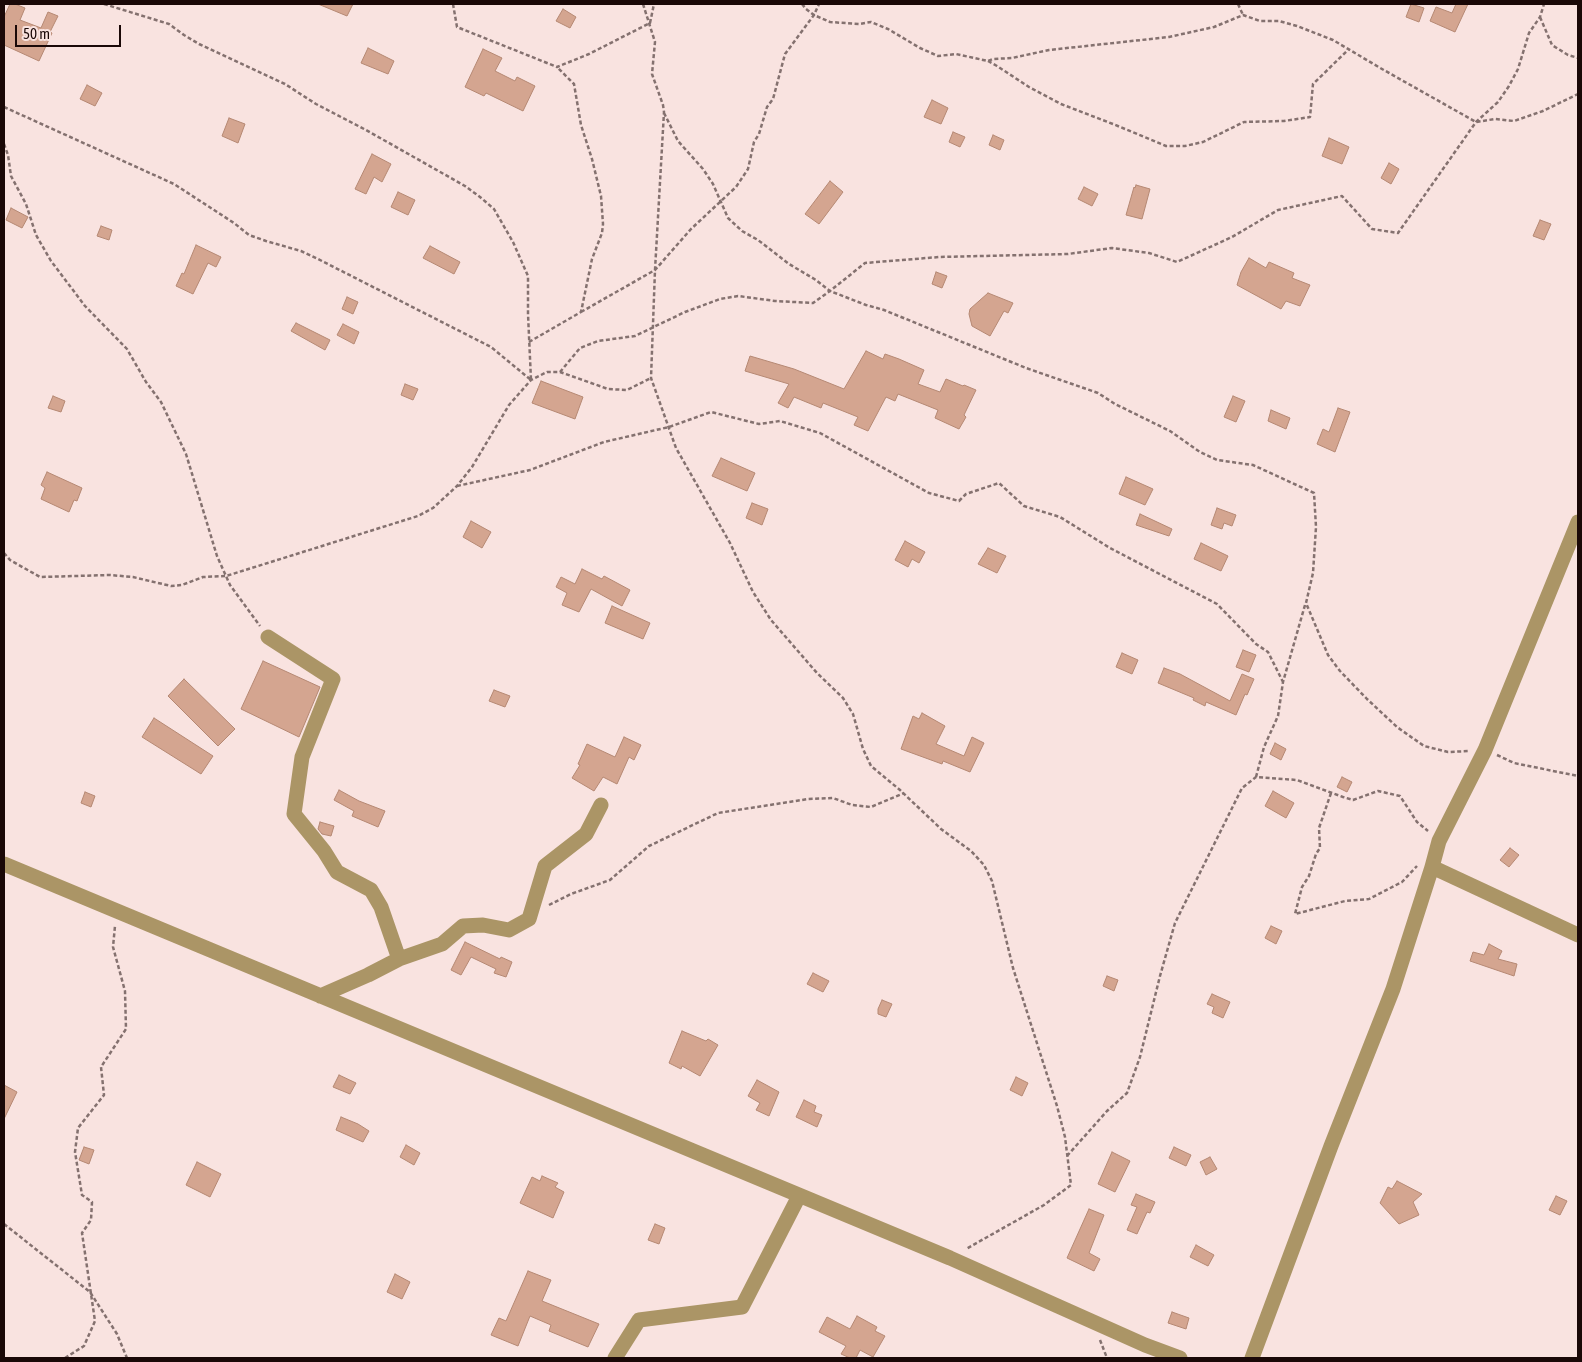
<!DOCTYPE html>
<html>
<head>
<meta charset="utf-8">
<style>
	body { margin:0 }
	#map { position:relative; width:1582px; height:1362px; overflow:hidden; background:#f9e3e0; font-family:"Asap Condensed",sans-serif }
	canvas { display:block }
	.frame { position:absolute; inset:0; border:5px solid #1a0807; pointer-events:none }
	.scale { position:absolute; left:15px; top:25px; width:106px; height:22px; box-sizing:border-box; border:2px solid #1a0807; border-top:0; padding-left:6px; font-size:15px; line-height:18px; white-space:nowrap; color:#1a0807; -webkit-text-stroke:4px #f9e3e0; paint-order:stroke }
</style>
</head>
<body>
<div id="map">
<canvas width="1582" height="1362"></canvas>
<div class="frame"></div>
<div class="scale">50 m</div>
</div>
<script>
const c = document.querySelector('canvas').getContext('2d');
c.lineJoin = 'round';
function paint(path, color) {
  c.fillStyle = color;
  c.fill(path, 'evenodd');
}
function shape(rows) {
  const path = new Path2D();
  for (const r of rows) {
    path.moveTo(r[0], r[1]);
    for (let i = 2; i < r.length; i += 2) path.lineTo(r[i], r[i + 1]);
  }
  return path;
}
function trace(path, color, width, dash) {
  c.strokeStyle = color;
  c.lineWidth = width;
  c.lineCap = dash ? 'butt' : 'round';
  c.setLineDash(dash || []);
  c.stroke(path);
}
const building = shape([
	[10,4,15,4,25,8,20,20,41,28,48,12,58,16,50,32,52,33,39,61,4,45,4,17,10,4],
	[318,4,353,4,347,16,318,4],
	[1411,4,1424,8,1419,22,1406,17,1411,4],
	[1456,4,1468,4,1455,32,1430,21,1436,7,1452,13,1456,4],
	[563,9,576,17,570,28,556,21,563,9],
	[368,48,394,61,388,74,361,63,368,48],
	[483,49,502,58,495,71,515,81,517,77,535,86,523,111,486,93,484,96,465,87,483,49],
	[87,85,102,93,95,106,80,99,87,85],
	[932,100,948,108,941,124,924,117,932,100],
	[229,118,245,124,238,143,222,136,229,118],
	[953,132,965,137,960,147,949,142,953,132],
	[993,135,1004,140,1000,150,989,145,993,135],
	[1329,138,1349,147,1342,164,1322,156,1329,138],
	[372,154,391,164,382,182,374,177,366,194,355,189,372,154],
	[1389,163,1399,169,1391,184,1381,178,1389,163],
	[830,181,843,192,819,224,805,214,830,181],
	[1136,185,1150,189,1142,219,1126,215,1134,187,1135,188,1136,185],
	[1084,187,1098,194,1092,206,1078,199,1084,187],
	[398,192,415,200,408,215,391,207,398,192],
	[11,208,28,217,22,228,6,220,11,208],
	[1540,220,1551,224,1544,240,1533,236,1540,220],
	[101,226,112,230,109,240,97,236,101,226],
	[196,245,221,257,216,267,208,263,193,294,176,286,182,273,184,274,196,245],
	[430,246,460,262,454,274,423,258,430,246],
	[1249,258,1266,268,1269,262,1294,273,1292,278,1310,285,1300,306,1286,301,1281,309,1237,285,1241,272,1249,258],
	[936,272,947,276,942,288,932,284,936,272],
	[988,293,1013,303,1008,313,1004,311,990,336,972,326,969,314,970,309,988,293],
	[347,297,358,302,353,314,342,309,347,297],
	[296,323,330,340,325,350,291,331,296,323],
	[343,324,359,332,354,344,337,335,343,324],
	[866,351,883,359,885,354,899,359,924,370,918,384,940,392,946,379,963,386,964,385,976,390,964,415,966,417,959,429,935,418,938,410,898,394,895,401,886,397,868,431,854,425,858,417,823,403,821,408,794,397,788,408,778,403,789,384,745,371,750,356,794,369,844,389,866,351],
	[541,381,583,397,575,419,532,403,541,381],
	[405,384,418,389,413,400,401,395,405,384],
	[53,396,65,401,61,412,48,408,53,396],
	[1233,396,1245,401,1236,422,1224,417,1233,396],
	[1338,408,1350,412,1335,452,1317,444,1323,429,1329,432,1338,408],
	[1271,410,1290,418,1286,429,1268,421,1271,410],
	[721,458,755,473,747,491,712,476,721,458],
	[47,472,82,488,77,501,74,500,69,512,41,499,45,488,41,485,47,472],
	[1126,477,1153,489,1145,505,1119,494,1126,477],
	[752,503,768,509,762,525,746,518,752,503],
	[1217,508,1236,515,1232,526,1224,523,1222,529,1211,525,1217,508],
	[1140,514,1172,529,1169,536,1136,525,1140,514],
	[471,521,491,532,482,548,463,537,471,521],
	[905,541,925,552,919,563,912,559,908,567,895,560,905,541],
	[1201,543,1228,556,1221,571,1194,559,1201,543],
	[988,548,1006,556,997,573,978,564,988,548],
	[582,569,602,579,604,576,630,590,622,606,591,589,579,612,562,605,567,593,556,587,561,577,575,584,582,569],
	[612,606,650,623,643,639,605,623,612,606],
	[1243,650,1256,655,1249,672,1236,667,1243,650],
	[1122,653,1138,660,1132,674,1116,667,1122,653],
	[263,661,320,687,299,737,241,709,263,661],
	[1164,668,1180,674,1230,701,1242,674,1254,679,1247,695,1245,694,1236,715,1206,702,1205,706,1193,700,1194,698,1158,683,1164,668],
	[184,679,235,729,218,746,168,696,184,679],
	[494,690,510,696,505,707,489,701,494,690],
	[922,713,945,726,936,744,964,756,972,737,984,743,970,772,943,761,942,764,901,749,913,716,919,719,922,713],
	[154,718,213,756,201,774,142,737,154,718],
	[624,737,641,745,634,760,629,757,617,784,603,777,594,791,572,778,580,765,578,764,587,744,615,757,624,737],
	[1275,743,1286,749,1281,760,1270,754,1275,743],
	[1342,777,1352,782,1347,792,1337,787,1342,777],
	[339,790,359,801,385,811,378,827,352,816,354,811,334,800,339,790],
	[1273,791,1294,803,1286,818,1265,806,1273,791],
	[85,792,95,796,91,807,81,803,85,792],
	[320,822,334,826,331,836,322,834,318,829,320,822],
	[1510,848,1519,855,1509,867,1500,860,1510,848],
	[1271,926,1282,931,1276,944,1265,938,1271,926],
	[465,942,500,959,501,957,512,962,506,977,494,973,496,969,471,957,461,975,451,970,465,942],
	[1489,944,1502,951,1498,959,1517,964,1514,976,1470,961,1473,952,1484,955,1489,944],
	[813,973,829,981,823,992,807,984,813,973],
	[1107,976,1118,980,1114,991,1103,986,1107,976],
	[1212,994,1230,1002,1223,1018,1212,1013,1214,1007,1207,1004,1212,994],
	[882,1000,892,1004,886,1017,878,1014,878,1009,882,1000],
	[682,1031,706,1041,708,1039,718,1045,700,1076,682,1066,681,1069,669,1063,682,1031],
	[339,1075,356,1083,350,1094,333,1087,339,1075],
	[1016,1077,1028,1083,1022,1096,1010,1090,1016,1077],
	[757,1080,779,1092,769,1116,756,1110,760,1103,748,1096,757,1080],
	[4,1085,17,1092,4,1119,4,1085],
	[804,1100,816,1106,814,1112,822,1115,817,1127,796,1117,804,1100],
	[341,1117,358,1124,369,1131,363,1142,336,1130,341,1117],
	[406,1145,420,1153,414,1165,400,1157,406,1145],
	[84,1147,94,1150,89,1164,79,1160,84,1147],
	[1174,1147,1191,1155,1186,1166,1169,1158,1174,1147],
	[1112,1152,1130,1161,1115,1192,1098,1184,1112,1152],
	[1210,1157,1217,1169,1206,1175,1200,1162,1210,1157],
	[197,1162,221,1174,210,1197,186,1185,197,1162],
	[542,1176,558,1183,555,1187,564,1192,553,1218,520,1203,532,1177,540,1181,542,1176],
	[1397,1181,1422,1194,1413,1202,1419,1215,1399,1224,1380,1203,1388,1187,1392,1189,1397,1181],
	[1136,1194,1155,1202,1150,1213,1147,1212,1137,1234,1127,1230,1137,1207,1131,1205,1136,1194],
	[1556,1196,1567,1201,1560,1215,1549,1210,1556,1196],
	[1089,1209,1104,1215,1089,1253,1100,1259,1094,1271,1067,1258,1089,1209],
	[655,1224,665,1228,659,1244,648,1240,655,1224],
	[1196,1245,1214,1255,1208,1266,1190,1257,1196,1245],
	[528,1271,551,1280,542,1301,599,1324,588,1347,549,1331,551,1325,530,1316,518,1346,491,1335,499,1318,506,1321,528,1271],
	[395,1274,410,1282,402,1299,387,1292,395,1274],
	[1172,1312,1189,1318,1186,1329,1168,1323,1172,1312],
	[857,1316,877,1327,875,1331,885,1336,873,1357,860,1350,856,1358,850,1358,841,1354,846,1346,819,1332,827,1317,850,1329,857,1316]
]);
paint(building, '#d4a590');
trace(building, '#b58873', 1);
trace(shape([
	[104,4,169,24,184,35,199,44,285,84,316,104,366,130,465,186,480,197,494,209,513,242,528,276,528,314,531,380],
	[453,4,457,27,557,67,589,54,650,23,654,4],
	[643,4,655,42,652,74,663,105,664,112,655,270,651,378,676,448,730,543,753,592,771,620,817,673,843,698,853,714,863,749,871,766,900,790,941,829,971,851,984,865,992,881,1013,968,1057,1106,1065,1137,1071,1185,1044,1205,966,1249],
	[802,4,806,9,814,15,830,22,859,24,871,22,888,29,920,48,938,56,956,54,988,61,993,59,1012,58,1049,50,1169,37,1214,27,1243,15,1260,21,1279,21,1297,26,1333,40,1382,69,1476,122,1495,119,1514,121,1543,111,1578,94],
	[1238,4,1243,15],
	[1540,17,1552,45,1568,55,1578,58],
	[988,61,997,66,1029,87,1061,104,1113,124,1166,146,1185,146,1203,142,1244,122,1284,121,1310,117,1313,84,1349,49],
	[4,107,174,184,234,223,249,235,266,241,301,251,318,259,491,347,531,380],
	[664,113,678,141,703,169,713,184,728,218,742,231,758,240,789,264,816,280,830,291,866,305,884,310,1026,368,1098,393,1115,404,1170,431,1200,452,1217,460,1253,465,1314,493,1316,527,1313,573,1306,603,1328,655,1340,671,1367,699,1397,727,1424,746,1448,752,1470,751],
	[4,144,8,155,11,176,26,204,36,235,51,261,85,306,127,349,146,382,161,402,186,454,217,556,230,585,260,626],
	[581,312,655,270,691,229,736,187,748,169,754,142,759,134,767,107,773,99,785,54,814,15,819,4],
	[529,342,581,312,592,259,602,233,603,224,601,196,592,159,581,125,574,84,557,67],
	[560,372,580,348,598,341,635,336,685,312,720,299,738,296,775,301,813,303,830,291,865,263,939,257,1068,254,1112,248,1149,253,1177,262,1232,237,1278,210,1342,196,1372,229,1398,233,1476,122,1498,102,1509,86,1518,69,1529,33,1540,17,1544,4],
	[457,486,530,470,604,442,669,427,711,412,759,424,780,421,820,433,929,493,959,501,966,494,999,483,1024,506,1060,517,1110,548,1217,604,1256,644,1268,652,1283,682],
	[4,553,10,560,40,577,110,575,133,577,171,586,182,585,203,577,226,576,418,516,433,508,457,486,472,467,509,405,531,380,547,372,560,372,608,389,627,390,651,378],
	[1497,755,1514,763,1578,776],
	[1256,777,1264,747,1278,716,1283,682,1305,605],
	[1331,793,1319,828,1320,848,1316,854,1309,876,1302,887,1295,914,1345,901,1369,899,1402,882,1417,866],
	[549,905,571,894,610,880,649,846,718,813,808,799,833,798,852,805,871,807,904,793],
	[1067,1156,1107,1111,1127,1093,1140,1057,1160,976,1175,923,1242,788,1256,777,1297,780,1343,797,1353,800,1378,791,1400,796,1417,822,1428,831],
	[4,1224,90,1292,117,1334,127,1358],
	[1100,1340,1107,1358],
	[65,1358,84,1346,95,1321,82,1233,91,1220,92,1202,82,1195,75,1152,78,1128,104,1095,101,1067,126,1029,125,991,113,947,115,926]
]), '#84716f', 2.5, [4, 2.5]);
trace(shape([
	[268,637,333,679,302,757,294,814,324,851,337,872,371,890,381,907,399,959,368,975,320,996],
	[4,864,950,1258,1145,1345,1180,1358],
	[1432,867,1578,935],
	[399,959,442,944,463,926,483,925,509,930,529,919,545,866,586,834,601,805],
	[615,1358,639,1320,742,1307,799,1196],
	[1252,1358,1331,1146,1393,989,1432,867,1439,841,1485,750,1578,522]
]), '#ab9566', 15);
</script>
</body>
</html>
